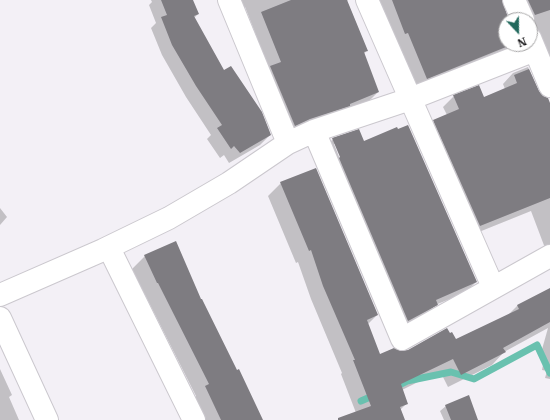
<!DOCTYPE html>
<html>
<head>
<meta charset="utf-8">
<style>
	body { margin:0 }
	#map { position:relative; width:550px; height:420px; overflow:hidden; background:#f3f0f6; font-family:"IBM Plex Serif",serif }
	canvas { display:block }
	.north { position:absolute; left:498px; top:12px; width:40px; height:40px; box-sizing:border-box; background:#fff; border:1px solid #a2a1a2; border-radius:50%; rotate:158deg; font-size:11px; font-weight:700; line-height:16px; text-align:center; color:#161517 }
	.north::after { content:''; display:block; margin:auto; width:14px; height:18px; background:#21685c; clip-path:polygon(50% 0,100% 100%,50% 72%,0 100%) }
</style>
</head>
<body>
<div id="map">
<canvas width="550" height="420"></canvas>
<div class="north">N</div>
</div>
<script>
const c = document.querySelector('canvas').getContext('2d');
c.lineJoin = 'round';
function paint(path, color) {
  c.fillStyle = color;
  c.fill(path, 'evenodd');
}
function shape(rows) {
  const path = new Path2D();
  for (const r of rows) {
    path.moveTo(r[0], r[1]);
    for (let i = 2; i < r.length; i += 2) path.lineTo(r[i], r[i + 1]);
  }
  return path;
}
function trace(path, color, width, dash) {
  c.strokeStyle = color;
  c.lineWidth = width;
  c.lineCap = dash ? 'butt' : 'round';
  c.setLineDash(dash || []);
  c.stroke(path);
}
paint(shape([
	[151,0,192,0,198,14,194,18,224,71,270,135,260,145,229,163,224,155,220,158,207,139,211,135,186,97,162,55,151,28,156,23,149,5,152,2],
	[237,0,348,0,347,1,367,50,364,54,378,92,368,102,284,136,269,69,245,7,240,9],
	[378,0,501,0,508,20,506,20,506,44,516,44,507,54,416,89],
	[512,0,550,0,550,89],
	[528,67,540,94,550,126,550,246,545,248,531,211,469,236,423,131,434,121,447,115,443,107,454,96,483,98,505,89,503,84,513,73],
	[333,139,363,142,476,282,465,293,435,305,426,315,397,331,322,150],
	[334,144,336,144,343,162,341,162],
	[281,183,377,315,367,325,379,355,401,352,455,340,508,315,517,306,550,289,550,379,545,378,547,371,542,370,545,354,541,353,548,328,504,352,492,365,448,387,440,371,402,390,407,403,400,410,404,420,356,420,358,418,341,374,342,373,311,299,298,262,296,263,268,196],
	[0,208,7,217,0,225],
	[145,256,201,301,262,420,202,420,193,400,196,396,145,295,144,295,132,269],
	[0,369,12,395,9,397,19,420,0,420],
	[446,406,477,420,444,420,440,411]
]), '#0003');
trace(shape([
	[399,385,407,381,451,372,474,379,537,345,550,373],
	[361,401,377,394]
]), '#69c1af', 7);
paint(shape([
	[161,0,193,0,199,14,194,16,224,70,231,66,262,112,271,135,240,153,234,146,231,149,217,128,222,125,196,86,172,45,161,17,167,15],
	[291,0,347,0,368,51,364,52,379,92,350,104,350,106,310,119,295,126,270,66,281,62,261,12],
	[392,0,502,0,509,20,506,20,506,47,427,79,408,33,405,34],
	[528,0,550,0,550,10,535,15],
	[529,69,539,91,543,96,548,98,550,103,550,198,480,226,433,120,459,109,453,95,479,85,484,97,517,83,514,75],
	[408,125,477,282,436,300,438,305,408,321,339,158,340,157,332,138,359,129,364,141,397,127,398,129],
	[316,168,378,315,367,320,380,354,394,348,401,351,408,350,447,328,450,333,452,332,456,339,519,309,517,305,550,288,550,322,503,348,506,352,461,375,453,359,401,384,408,404,400,407,405,420,338,420,338,418,371,406,353,360,355,360,323,286,311,250,309,251,280,182],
	[176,241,201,299,202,299,237,370,239,369,263,420,221,420,205,386,209,384,158,283,157,283,144,255],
	[469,395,478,420,451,420,445,405]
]), '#7e7c81');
const street = shape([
	[229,0,288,143],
	[367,0,493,287],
	[514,0,523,20],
	[530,38,550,86],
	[314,131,402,339,550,256],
	[109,248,194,420],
	[0,295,103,250,169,218,229,183,288,143,314,131,410,99,535,50],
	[0,318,47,420]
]);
trace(street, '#cbc8ce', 24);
trace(street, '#fff', 22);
</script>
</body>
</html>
